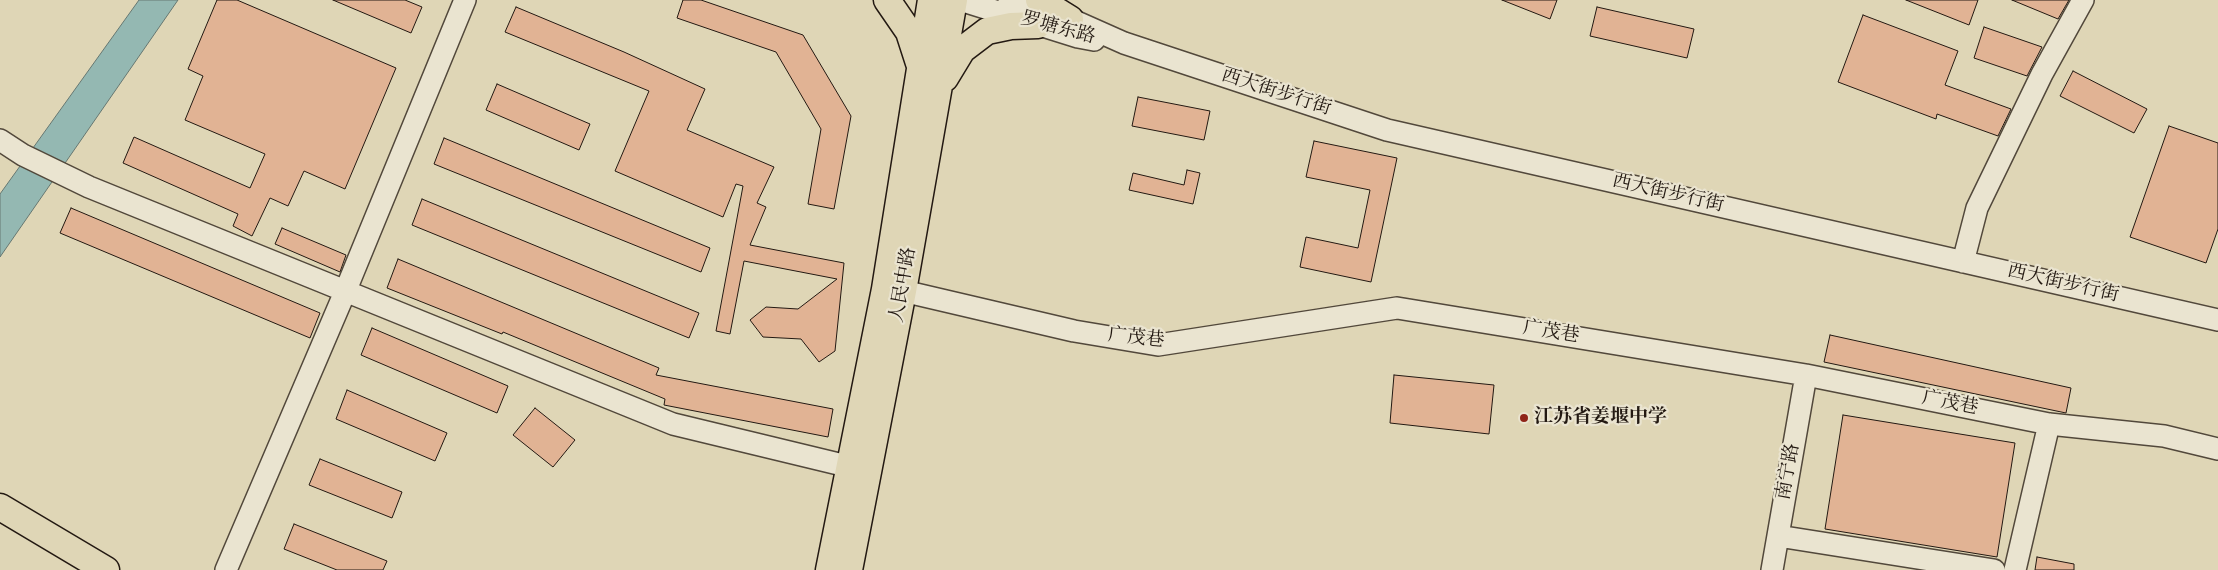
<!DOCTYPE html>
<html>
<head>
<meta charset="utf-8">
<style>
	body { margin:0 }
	canvas { display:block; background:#dfd6b6 }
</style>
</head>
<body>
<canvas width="2218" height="570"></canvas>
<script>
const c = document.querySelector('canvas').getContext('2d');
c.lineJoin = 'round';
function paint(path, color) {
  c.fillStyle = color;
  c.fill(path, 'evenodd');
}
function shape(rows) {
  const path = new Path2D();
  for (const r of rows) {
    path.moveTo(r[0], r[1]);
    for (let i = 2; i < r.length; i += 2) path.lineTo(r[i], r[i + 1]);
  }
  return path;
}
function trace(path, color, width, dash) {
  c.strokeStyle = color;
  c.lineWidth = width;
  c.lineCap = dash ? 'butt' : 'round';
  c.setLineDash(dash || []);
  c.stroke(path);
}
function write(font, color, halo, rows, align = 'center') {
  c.font = font + ' "IM FELL Double Pica","Noto Serif SC",serif';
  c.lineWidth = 4.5;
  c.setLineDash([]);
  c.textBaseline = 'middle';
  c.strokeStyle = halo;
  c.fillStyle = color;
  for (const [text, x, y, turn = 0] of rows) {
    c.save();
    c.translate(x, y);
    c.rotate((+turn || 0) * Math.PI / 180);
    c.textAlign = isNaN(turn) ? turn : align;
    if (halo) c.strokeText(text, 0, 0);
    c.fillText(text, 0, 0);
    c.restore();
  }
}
const water = shape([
	[139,0,178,0,0,257,0,194,139,0]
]);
paint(water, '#94b8b2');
trace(water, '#677872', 1);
const building = shape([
	[217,0,237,0,396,68,345,189,304,171,288,206,270,198,252,236,233,226,238,214,123,163,134,137,250,188,265,154,185,120,203,76,188,69,217,0],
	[333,0,405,0,422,7,411,33,333,0],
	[683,0,701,0,803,35,851,116,834,209,808,204,821,129,776,52,677,18,683,0],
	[1502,0,1557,0,1550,19,1502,0],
	[1906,0,1978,0,1969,25,1906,0],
	[2012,0,2069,0,2058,19,2012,0],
	[516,7,624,52,705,89,687,130,774,167,757,203,766,207,750,245,844,263,835,351,819,362,801,339,763,337,750,320,766,307,798,309,837,279,744,261,730,334,716,331,743,186,736,184,723,217,615,171,649,91,505,32,516,7],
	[1597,7,1694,29,1687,58,1590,36,1597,7],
	[1863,15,1958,51,1945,85,2011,109,1998,136,1937,114,1936,119,1838,82,1863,15],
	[1984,27,2042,47,2027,76,1974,58,1984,27],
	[2073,71,2147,109,2134,133,2060,96,2073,71],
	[497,84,590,124,579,150,486,110,497,84],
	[1138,97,1210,111,1204,140,1132,126,1138,97],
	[2169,126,2218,143,2218,229,2206,263,2130,237,2169,126],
	[444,138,710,248,701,272,434,164,444,138],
	[1314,141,1397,158,1371,282,1300,267,1306,237,1358,248,1370,190,1306,177,1314,141],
	[1187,170,1200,173,1193,204,1129,190,1133,173,1184,185,1187,170],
	[422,199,699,313,689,338,412,225,422,199],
	[71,208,320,313,310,338,60,233,71,208],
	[282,228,346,255,340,272,275,244,282,228],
	[398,259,659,368,656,375,833,409,828,437,664,405,665,399,503,332,502,334,387,288,398,259],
	[372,328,508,386,497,413,361,355,372,328],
	[1830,335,2071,388,2066,413,1824,362,1830,335],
	[1394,375,1494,385,1489,434,1390,423,1394,375],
	[347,390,447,433,435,461,336,419,347,390],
	[535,408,575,440,553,467,513,435,535,408],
	[1843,415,2015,443,1997,557,1825,529,1843,415],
	[320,459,402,492,392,518,309,485,320,459],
	[294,524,387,561,383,570,337,570,284,549,294,524],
	[2037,557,2074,564,2074,570,2035,570,2037,557]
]);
paint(building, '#e1b394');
trace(building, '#231912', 1);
const minor = shape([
	[960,0,1078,37,1094,40],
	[1009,0,1070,19,1124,43,1387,130,2218,320],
	[0,140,23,155,89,187,673,424,851,467,864,468],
	[1963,262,1977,208,2042,74,2083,0],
	[887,289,903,291,1074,331,1158,345,1397,308,1806,375,2049,424,2164,436,2218,449],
	[1778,536,1994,570],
	[226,570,345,292,465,0],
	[1772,570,1806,375],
	[2015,570,2049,424]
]);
const major = shape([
	[887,0,909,32,919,63],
	[1039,0,1070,19],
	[945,78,962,50,987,31,1011,26,1038,25],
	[0,507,106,570],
	[829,570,885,289,931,0],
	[849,570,903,291,954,0]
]);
trace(minor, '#52483b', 24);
trace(major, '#231912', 29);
trace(minor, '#eae4d0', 21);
trace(major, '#dfd6b6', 26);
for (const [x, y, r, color] of [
	[1524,418,5,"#8f2418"]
]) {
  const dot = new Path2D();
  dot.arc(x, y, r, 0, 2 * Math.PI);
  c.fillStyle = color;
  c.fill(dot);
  trace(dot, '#eae4d0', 2);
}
write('19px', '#231912', '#eae4d0', [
	["罗塘东路",1058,29,15],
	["西大街步行街",1276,93,18],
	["西大街步行街",1668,194,13],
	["西大街步行街",2063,284,13],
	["人民中路",904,285,-80],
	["广茂巷",1551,333,9],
	["广茂巷",1136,339,6],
	["广茂巷",1950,404,11],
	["南宁路",1789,472,-80]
]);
write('bold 19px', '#231912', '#eae4d0', [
	["江苏省姜堰中学",1534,418]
], 'left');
</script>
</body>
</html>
